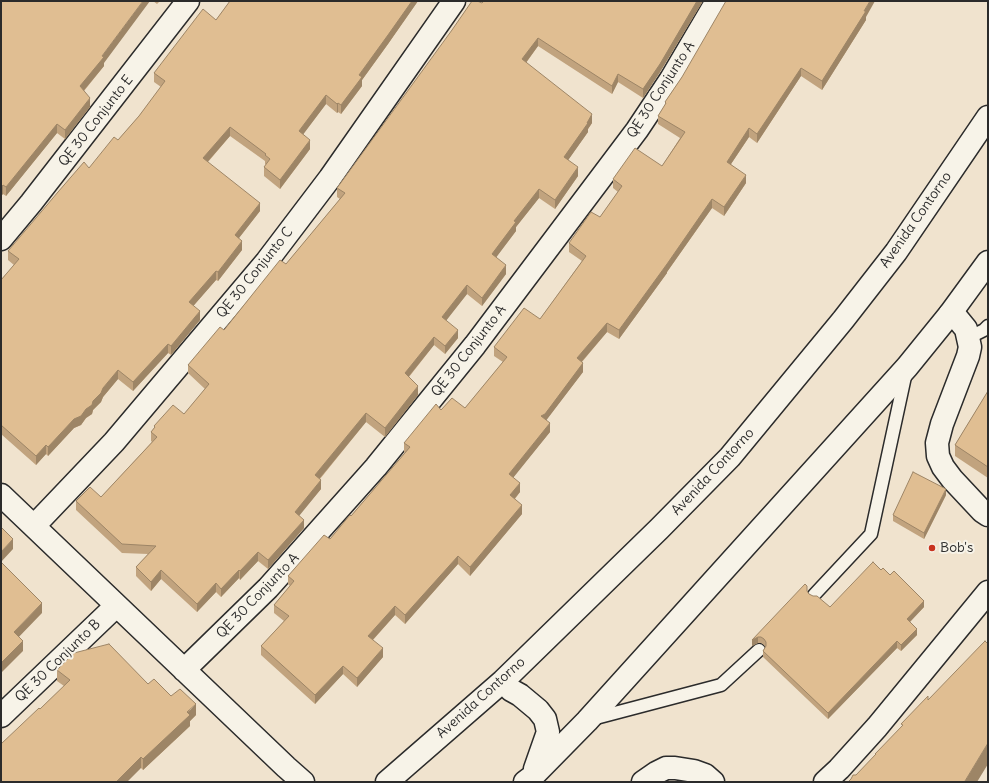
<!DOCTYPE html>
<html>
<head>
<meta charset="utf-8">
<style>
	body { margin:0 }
	#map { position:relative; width:989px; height:783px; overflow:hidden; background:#f0e3ce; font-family:Delius,sans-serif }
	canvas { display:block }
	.frame { position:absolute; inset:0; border:2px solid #2b2b2b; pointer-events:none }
</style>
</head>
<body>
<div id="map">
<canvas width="989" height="783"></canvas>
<div class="frame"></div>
</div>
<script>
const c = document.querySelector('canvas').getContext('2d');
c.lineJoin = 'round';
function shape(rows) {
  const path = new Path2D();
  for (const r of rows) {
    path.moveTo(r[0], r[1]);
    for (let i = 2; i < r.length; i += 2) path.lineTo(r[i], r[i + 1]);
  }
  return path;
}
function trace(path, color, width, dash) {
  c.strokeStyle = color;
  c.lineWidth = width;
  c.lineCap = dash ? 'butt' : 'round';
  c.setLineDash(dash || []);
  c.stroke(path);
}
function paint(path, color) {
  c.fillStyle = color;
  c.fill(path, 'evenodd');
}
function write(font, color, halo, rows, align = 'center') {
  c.font = font + ' Delius,sans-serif';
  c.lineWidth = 4;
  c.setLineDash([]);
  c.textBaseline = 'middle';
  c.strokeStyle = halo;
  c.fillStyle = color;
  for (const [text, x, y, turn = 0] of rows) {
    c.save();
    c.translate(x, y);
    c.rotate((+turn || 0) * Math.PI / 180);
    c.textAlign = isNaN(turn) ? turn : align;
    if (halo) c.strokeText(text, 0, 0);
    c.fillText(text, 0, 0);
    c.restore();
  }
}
const lane = shape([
	[968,338,984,330,988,326],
	[814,595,871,534,906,372],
	[592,719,721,685,759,650]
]);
const street = shape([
	[1,239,31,203,188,1],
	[950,314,957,318,966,329,970,347,968,356,942,424,937,443,938,456,943,467,952,479,982,511,988,515],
	[1,495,286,767,303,782],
	[34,526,114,442,267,261,330,178,454,1],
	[184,670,268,588,376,467,475,345,637,130,671,79,717,1],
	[1,716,116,606],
	[643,782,656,773,666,768,675,768,694,771,705,775,713,782],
	[825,782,839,769,877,727,988,592]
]);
const secondary = shape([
	[503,681,511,690,520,695,538,710,545,719,548,732,535,769],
	[387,782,503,681,659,529,730,457,843,320,896,252,988,117],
	[525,782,533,776,587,721,907,367,950,314,988,262]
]);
trace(lane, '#2b2b2b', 15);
trace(street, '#2b2b2b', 25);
trace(secondary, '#2b2b2b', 25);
trace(lane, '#f7f3e8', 12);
trace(street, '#f7f3e8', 22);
trace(secondary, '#f7f3e8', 22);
paint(shape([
	[1,1,104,63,104,66,84,91,90,107,65,139,57,133,6,196,3,194,1,196],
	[153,1,160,1,157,4],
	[230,1,418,1,388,44,362,80,362,86,341,114,338,112,337,113,326,104,303,134,310,149,280,189,264,176,264,167,266,165,265,164,265,161,230,136,208,162,260,211,239,238,242,250,218,281,216,280,193,306,200,320,171,355,168,353,133,391,118,379,103,397,101,402,93,410,92,414,86,418,81,425,74,428,48,456,46,454,36,465,1,434,1,280,14,265,8,260,8,251,89,168,118,140,139,116,161,87,154,82,154,73,216,20],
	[484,1,703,1,660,72,643,98,618,82,612,94,538,46,526,63,592,123,588,129,588,132,568,160,578,176,555,209,539,198,516,227,516,231,496,257,506,274,482,306,467,294,446,320,458,338,445,354,434,345,409,377,418,395,385,437,366,422,320,479,321,489,299,515,304,528,268,569,258,561,240,580,239,578,221,597,216,592,197,612,161,579,151,591,136,576,136,567,148,554,122,553,76,510,76,501,101,497,152,442,151,441,151,432,154,428,154,426,184,414,205,389,188,373,188,365,224,330,286,264,340,199,337,197,337,188],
	[866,17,866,20,822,90,801,76,757,143,749,137,731,164,746,183,724,216,712,208,667,272,667,273,619,339,607,332,582,362,583,372,546,420,550,432,513,477,520,492,515,499,522,514,470,576,458,564,405,624,395,615,373,640,383,657,357,687,343,674,315,704,261,655,261,646,284,621,274,613,274,605,290,586,288,584,288,576,330,539,351,516,405,453,404,452,404,443,441,410,465,408,503,362,494,356,494,347,540,319,582,261,569,252,569,243,600,217,618,192,613,188,613,179,662,166,680,138,658,124,658,116,665,105,665,102,682,77],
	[988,391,988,478,955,456,955,445],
	[946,495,924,539,893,521,893,515],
	[881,570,924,607,910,622,917,635,901,651,897,648,828,719,763,657,763,651,765,647,764,645,761,643,758,643,752,646,752,640,807,592,809,594,830,607],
	[57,670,148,684,171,696,196,715,190,721,190,726,143,770,141,768,40,709,64,686,57,681]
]), '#c1a37e');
paint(shape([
	[143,1,150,1,104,63,104,66,80,95,80,86,102,56],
	[412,1,418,1,388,44,362,80,362,86,341,114,341,105,359,75],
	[697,1,703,1,660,72,643,98,643,89],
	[870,1,875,1,866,17,866,20,822,90,822,81],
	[538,38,538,46,522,68,522,59],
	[801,68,801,76,757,143,757,134],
	[618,74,618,82,612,94,612,86],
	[326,95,326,104,299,140,299,131],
	[90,98,90,107,65,139,65,130],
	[338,103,338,112,337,113,337,104],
	[592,114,592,123,588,129,588,132,564,166,564,157],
	[57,124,57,133,6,196,6,187],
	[230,127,230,136,203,167,203,158],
	[749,128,749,137,727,170,727,162],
	[310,140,310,149,280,189,280,180],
	[578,167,578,176,555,209,555,200],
	[746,175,746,183,724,216,724,207],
	[3,185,3,194,1,196,1,187],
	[539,189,539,198,516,227,516,231,492,263,492,254,514,221],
	[712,199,712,208,667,272,667,273,619,339,619,330,667,264],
	[260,203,260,211,235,243,235,235],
	[242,241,242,250,218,281,218,272],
	[506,265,506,274,482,306,482,298],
	[216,271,216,280,189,311,189,302],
	[467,285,467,294,442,326,442,317],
	[200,311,200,320,171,355,171,346],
	[607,323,607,332,577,367,577,358],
	[458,330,458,338,445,354,445,346],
	[434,337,434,345,405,381,405,373],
	[168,344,168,353,133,391,133,382],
	[583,363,583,372,545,422,541,416],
	[118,370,118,379,103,397,101,402,93,410,92,414,86,418,81,425,74,428,48,456,48,447,74,419,86,409],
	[418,386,418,395,385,437,385,428],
	[366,413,366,422,315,484,315,475],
	[550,423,550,432,509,483,509,474],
	[46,445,46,454,36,465,36,456],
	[321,480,321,489,295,521,295,512],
	[520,483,520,492,510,504,510,495],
	[946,489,946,495,924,539,924,533],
	[522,505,522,514,470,576,470,567],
	[304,520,304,528,268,569,268,560],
	[13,539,13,549,1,562,1,552],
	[258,552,258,561,240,580,240,571],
	[458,556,458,564,405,624,405,615],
	[161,570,161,579,151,591,151,582],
	[239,570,239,578,221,597,221,589],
	[216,583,216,592,197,612,197,604],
	[924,601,924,607,907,625,907,619],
	[42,603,42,613,14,642,14,632],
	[395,606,395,615,368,645,368,636],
	[917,629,917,635,901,651,901,645],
	[758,637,758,643,752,646,752,640],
	[23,641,23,651,1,673,1,663],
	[897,641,897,648,828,719,828,713],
	[383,648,383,657,357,687,357,678],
	[343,666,343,674,315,704,315,695],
	[196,704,196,715,190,721,190,726,143,770,143,759],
	[988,743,988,764,977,782,965,782,965,781],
	[141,757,141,768,127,782,116,782]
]), '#9d8566');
const building = shape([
	[1,1,143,1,102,56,104,57,80,86,90,98,65,130,57,124,6,187,3,185,1,187,1,1],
	[230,1,412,1,388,35,359,75,362,77,341,105,338,103,337,104,326,95,299,131,310,140,280,180,264,167,270,159,265,155,266,154,230,127,203,158,260,203,235,235,242,241,218,272,216,271,189,302,200,311,171,346,168,344,133,382,118,370,103,388,101,393,93,401,92,405,86,409,81,416,74,419,48,447,46,445,36,456,1,425,1,280,19,259,8,251,58,192,84,162,89,168,114,137,118,140,139,116,165,81,154,73,203,9,216,20,230,1],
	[472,1,477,1,482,3,484,1,697,1,660,64,643,89,618,74,612,86,538,38,522,59,592,114,587,123,588,123,564,157,578,167,555,200,539,189,514,221,516,222,492,254,506,265,482,298,467,285,442,317,458,330,445,346,434,337,405,373,418,386,385,428,366,413,315,475,321,480,295,512,304,520,268,560,258,552,240,571,239,570,221,589,216,583,197,604,161,570,151,582,136,567,156,546,122,544,76,501,90,487,101,497,157,437,151,432,155,427,154,426,173,405,184,414,209,384,188,365,220,327,224,330,280,260,286,264,345,193,337,188,452,30,472,1],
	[726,1,870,1,864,11,866,11,822,81,801,68,757,134,749,128,727,162,746,175,724,207,712,199,667,264,619,330,607,323,577,358,583,363,545,414,541,416,550,423,509,474,520,483,510,495,522,505,470,567,458,556,405,615,395,606,368,636,383,648,357,678,343,666,315,695,261,646,289,616,274,605,294,581,288,576,324,535,330,539,350,515,351,516,375,488,410,447,404,443,436,404,441,410,452,398,465,408,507,357,494,347,524,308,540,319,586,256,569,243,591,212,600,217,622,186,613,179,635,148,662,166,685,132,658,116,666,103,665,102,682,77,726,1],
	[988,391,988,467,955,445,988,391],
	[913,472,946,489,924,533,893,515,913,472],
	[1,527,13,539,1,552,1,527],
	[1,562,42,603,14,632,23,641,1,663,1,562],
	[873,562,881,570,883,568,890,575,894,571,924,601,907,619,917,629,901,645,897,641,828,713,763,651,766,646,766,642,764,639,761,637,758,637,752,640,805,584,807,586,807,591,809,594,813,596,817,596,830,607,873,562],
	[985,641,988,644,988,743,965,781,967,782,848,782,851,779,853,775,856,775,876,754,875,754,903,725,901,724,928,696,928,700,985,641],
	[109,644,148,684,154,679,171,696,180,689,196,704,187,712,190,715,143,759,141,757,116,782,1,782,1,744,39,708,40,709,70,680,57,670,74,653,109,644]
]);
paint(building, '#e0be92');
trace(building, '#9d8566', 1);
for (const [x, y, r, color] of [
	[932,548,4,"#c8321e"]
]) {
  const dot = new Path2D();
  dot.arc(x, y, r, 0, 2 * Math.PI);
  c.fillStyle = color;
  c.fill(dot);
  trace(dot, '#f7f3e8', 1.5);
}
write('14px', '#2b2b2b', '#f7f3e8', [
	["QE 30 Conjunto A",661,90,-57],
	["QE 30 Conjunto E",96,121,-52],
	["Avenida Contorno",916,220,-55],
	["QE 30 Conjunto C",255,273,-51],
	["QE 30 Conjunto A",469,351,-52],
	["Avenida Contorno",713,472,-47],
	["QE 30 Conjunto A",258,596,-46],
	["QE 30 Conjunto B",58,661,-44],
	["Avenida Contorno",481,698,-42]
]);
write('14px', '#2b2b2b', '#f7f3e8', [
	["Bob's",940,548]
], 'left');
</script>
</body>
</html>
